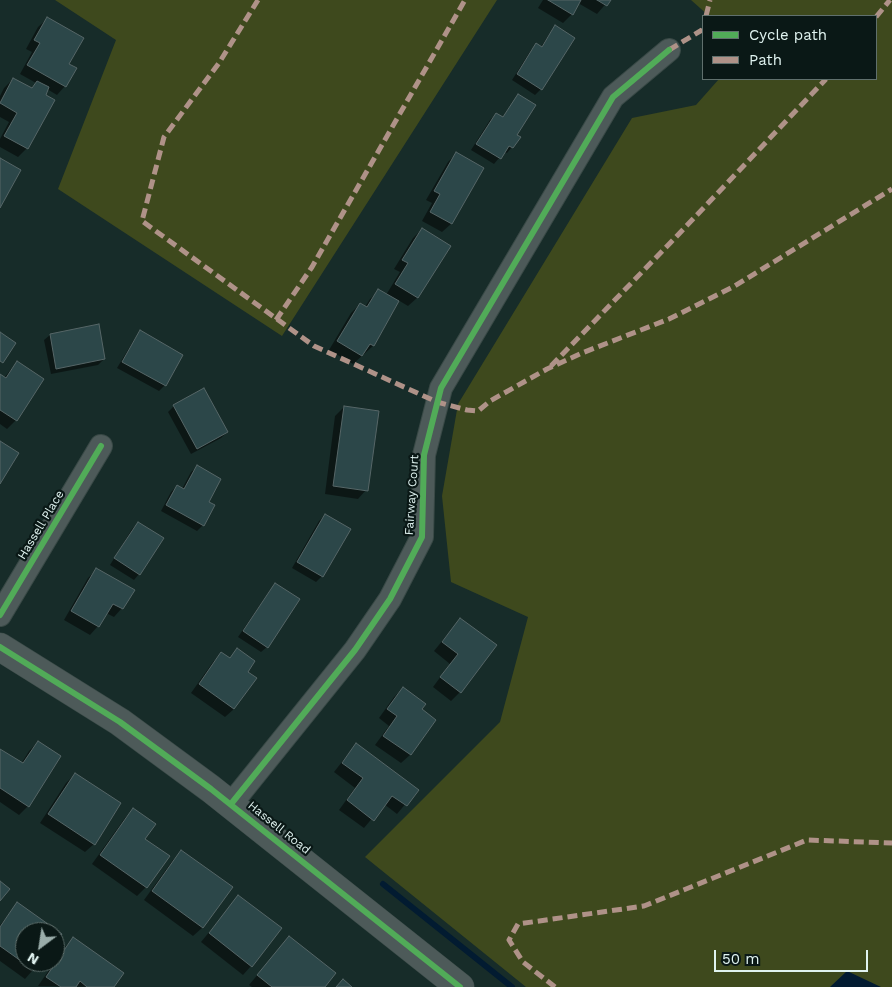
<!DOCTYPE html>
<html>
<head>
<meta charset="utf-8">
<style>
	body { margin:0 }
	#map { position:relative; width:892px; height:987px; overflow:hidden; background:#172c29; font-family:"Work Sans",sans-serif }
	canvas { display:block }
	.legend { position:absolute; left:702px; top:15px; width:175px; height:65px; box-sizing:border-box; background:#0a1816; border:1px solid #60706d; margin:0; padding:6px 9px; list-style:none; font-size:15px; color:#e0f3f0 }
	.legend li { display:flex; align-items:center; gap:10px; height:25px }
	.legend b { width:25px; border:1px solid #60706d }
	.north { position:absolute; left:15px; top:922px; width:50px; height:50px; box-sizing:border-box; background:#0a1816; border:1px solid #60706d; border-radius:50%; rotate:211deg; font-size:14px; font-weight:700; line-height:20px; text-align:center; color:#e0f3f0 }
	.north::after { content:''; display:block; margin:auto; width:18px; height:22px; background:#9aadaa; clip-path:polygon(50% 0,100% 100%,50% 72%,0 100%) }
	.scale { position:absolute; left:714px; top:950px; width:154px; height:22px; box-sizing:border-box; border:2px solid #e0f3f0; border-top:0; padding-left:6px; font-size:15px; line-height:18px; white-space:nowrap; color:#e0f3f0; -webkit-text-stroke:4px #0a1816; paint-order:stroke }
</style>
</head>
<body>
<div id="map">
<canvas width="892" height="987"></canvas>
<ul class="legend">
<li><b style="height:6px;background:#51ab58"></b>Cycle path</li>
<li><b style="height:6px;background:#af9288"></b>Path</li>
</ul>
<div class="north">N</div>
<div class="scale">50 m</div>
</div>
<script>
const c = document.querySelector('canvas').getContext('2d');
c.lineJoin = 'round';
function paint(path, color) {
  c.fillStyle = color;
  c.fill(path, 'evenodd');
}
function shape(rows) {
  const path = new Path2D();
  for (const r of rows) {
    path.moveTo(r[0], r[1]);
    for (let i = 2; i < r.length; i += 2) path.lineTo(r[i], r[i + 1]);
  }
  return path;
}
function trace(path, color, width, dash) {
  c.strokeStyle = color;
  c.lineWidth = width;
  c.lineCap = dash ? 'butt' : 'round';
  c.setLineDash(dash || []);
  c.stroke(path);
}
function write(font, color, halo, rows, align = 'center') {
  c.font = font + ' "Work Sans",sans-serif';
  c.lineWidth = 4.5;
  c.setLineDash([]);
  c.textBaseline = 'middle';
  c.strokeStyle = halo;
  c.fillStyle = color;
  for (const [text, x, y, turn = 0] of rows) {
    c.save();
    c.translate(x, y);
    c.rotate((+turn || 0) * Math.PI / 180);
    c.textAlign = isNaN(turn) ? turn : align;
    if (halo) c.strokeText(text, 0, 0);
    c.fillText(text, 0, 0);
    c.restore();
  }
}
paint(shape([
	[55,0,497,0,282,336,58,189,116,40],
	[691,0,892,0,892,987,526,987,365,857,500,722,528,617,451,582,442,496,458,404,632,118,696,105,719,79,876,79,876,16,709,16]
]), '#3e491d');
paint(shape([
	[847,971,881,987,830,987]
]), '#021b31');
paint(shape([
	[543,0,609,0,597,14,578,3,572,14,563,23,538,8],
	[47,19,68,64,65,86,57,95,47,89,44,95,53,100,27,148,18,157,0,147,0,139,9,122,0,117,0,96,4,88,13,79,30,89,36,83,20,74,32,52,26,49,38,27],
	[555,27,573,38,541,89,535,95,512,80,531,50,536,45,541,47,550,33],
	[518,96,516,135,512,147,507,153,504,152,494,164,471,150,490,120,496,114,502,118],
	[456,154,482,168,451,224,442,232,422,221,432,203,426,200,448,162],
	[422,229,449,246,417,298,408,306,398,300,373,346,353,364,329,350,351,313,360,304,365,307,370,299,379,291,386,295,400,272,394,269,413,238],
	[140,332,182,356,165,385,159,391,117,368,135,338],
	[50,335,104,359,98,365,51,374,44,340],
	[17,362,16,420,7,429,0,424,0,376,4,378],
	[174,406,227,432,221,438,191,454,168,412],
	[344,407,366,490,358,499,325,494,335,416],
	[197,467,207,502,203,525,197,531,161,511,171,492,177,486,182,489,191,472],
	[325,515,322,576,316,582,292,568,319,521],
	[138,523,139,574,134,580,110,565,132,529],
	[97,569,122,608,114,617,106,613,98,626,90,635,64,620,88,578],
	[276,584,267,647,261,652,238,637,270,590],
	[460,619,460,692,451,701,433,687,450,664,434,651],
	[237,650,234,709,225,717,191,693,213,662,222,653,229,659],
	[403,688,421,710,435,720,410,755,401,763,375,745,389,726,379,718,394,697],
	[38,742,28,806,19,815,0,802,0,750,21,764,29,751],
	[356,744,417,790,397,814,384,804,364,828,339,810,355,788,334,772],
	[75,774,94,844,85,852,40,823,66,783],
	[133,810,144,839,146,887,137,896,92,864,125,818],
	[182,852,231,888,202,928,193,936,144,900,173,860],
	[239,896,251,966,243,975,201,942],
	[18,904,60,935,55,941,55,932,25,932,25,962,40,962,25,979,0,961,0,925],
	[289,937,324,987,252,987,249,985],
	[74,939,113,987,38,986,65,947]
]), '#0007');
trace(shape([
	[383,884,512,987]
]), '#021b31', 6);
const building = shape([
	[548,0,581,0,573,15,548,0],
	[597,0,611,0,607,6,597,0],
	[47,17,84,38,69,64,77,68,66,87,27,65,40,43,34,40,47,17],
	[555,25,575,38,542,90,517,74,536,43,542,47,555,25],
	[13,78,32,88,37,81,49,87,46,95,55,100,28,149,4,136,17,113,0,103,13,78],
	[518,94,536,105,517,135,521,137,513,148,509,146,501,159,476,144,496,113,503,117,518,94],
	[456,152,484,168,452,224,430,212,440,194,434,191,456,152],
	[0,158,21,170,0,208,0,158],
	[422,228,451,246,418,298,395,284,408,263,402,260,422,228],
	[378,289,399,301,374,346,370,344,362,356,337,341,360,303,367,307,378,289],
	[99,324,105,359,56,369,50,334,99,324],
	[140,330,183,355,166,386,122,362,140,330],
	[0,332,16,343,3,363,0,361,0,332],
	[17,361,44,379,17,421,0,410,0,374,6,378,17,361],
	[204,388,228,432,197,449,173,405,204,388],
	[344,406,379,411,368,491,333,486,344,406],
	[0,441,19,453,0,484,0,441],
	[197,465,221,479,209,502,215,505,204,526,166,505,177,485,184,489,197,465],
	[325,514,351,529,323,577,297,562,325,514],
	[138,522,164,538,140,575,114,558,138,522],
	[96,568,135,590,123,609,113,604,99,627,71,611,96,568],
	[275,583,300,599,268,648,243,631,275,583],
	[460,618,497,645,461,693,440,677,458,654,442,642,460,618],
	[237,648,255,661,248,672,257,678,234,709,199,684,221,652,230,658,237,648],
	[403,687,426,704,422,709,436,720,411,755,383,736,397,716,387,709,403,687],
	[38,741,61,756,29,807,0,788,0,749,23,763,38,741],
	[356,743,419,790,407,806,392,796,374,821,347,800,363,778,342,763,356,743],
	[75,773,121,803,95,845,48,814,75,773],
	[133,808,156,824,145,839,170,856,147,888,100,855,133,808],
	[181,850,233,887,203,928,152,891,181,850],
	[0,881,10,889,0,901,0,881],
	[238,895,282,928,252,967,209,933,238,895],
	[17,902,62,934,55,944,55,932,25,932,25,962,42,962,35,971,0,946,0,927,17,902],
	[289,936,336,973,325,987,272,987,257,975,289,936],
	[73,937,124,973,114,987,87,987,80,981,76,987,61,987,46,977,73,937],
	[343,979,352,987,336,987,343,979]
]);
paint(building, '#2c4749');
trace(building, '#566667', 1);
const minor = shape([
	[0,615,101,446],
	[231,804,355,650,390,599,422,537,424,455,441,388,613,97,669,50]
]);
const tertiary = shape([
	[0,647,120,722,211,789,460,987]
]);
trace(minor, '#394946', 24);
trace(tertiary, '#394946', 29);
trace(minor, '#4d5a59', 22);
trace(tertiary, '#4d5a59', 28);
trace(shape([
	[258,0,219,63,164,137,142,221,314,346,437,402,467,410,478,411,490,401,547,369,582,353,669,319,733,287,892,189],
	[706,16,710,0],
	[876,17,890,0],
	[669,50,702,30,703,25],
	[276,320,312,267,465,0],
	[551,366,675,238,826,79],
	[555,987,523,962,509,940,518,924,644,906,807,840,892,843]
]), '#af9288', 5, [10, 5]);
trace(shape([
	[0,615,101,446],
	[0,647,120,722,211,789,460,987],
	[231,804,355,650,390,599,422,537,424,455,441,388,613,97,669,50]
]), '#51ab58', 6);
write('12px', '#e0f3f0', '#0a1816', [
	["Fairway Court",412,495,-86],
	["Hassell Place",41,525,-59],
	["Hassell Road",279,828,39]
]);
</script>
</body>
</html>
